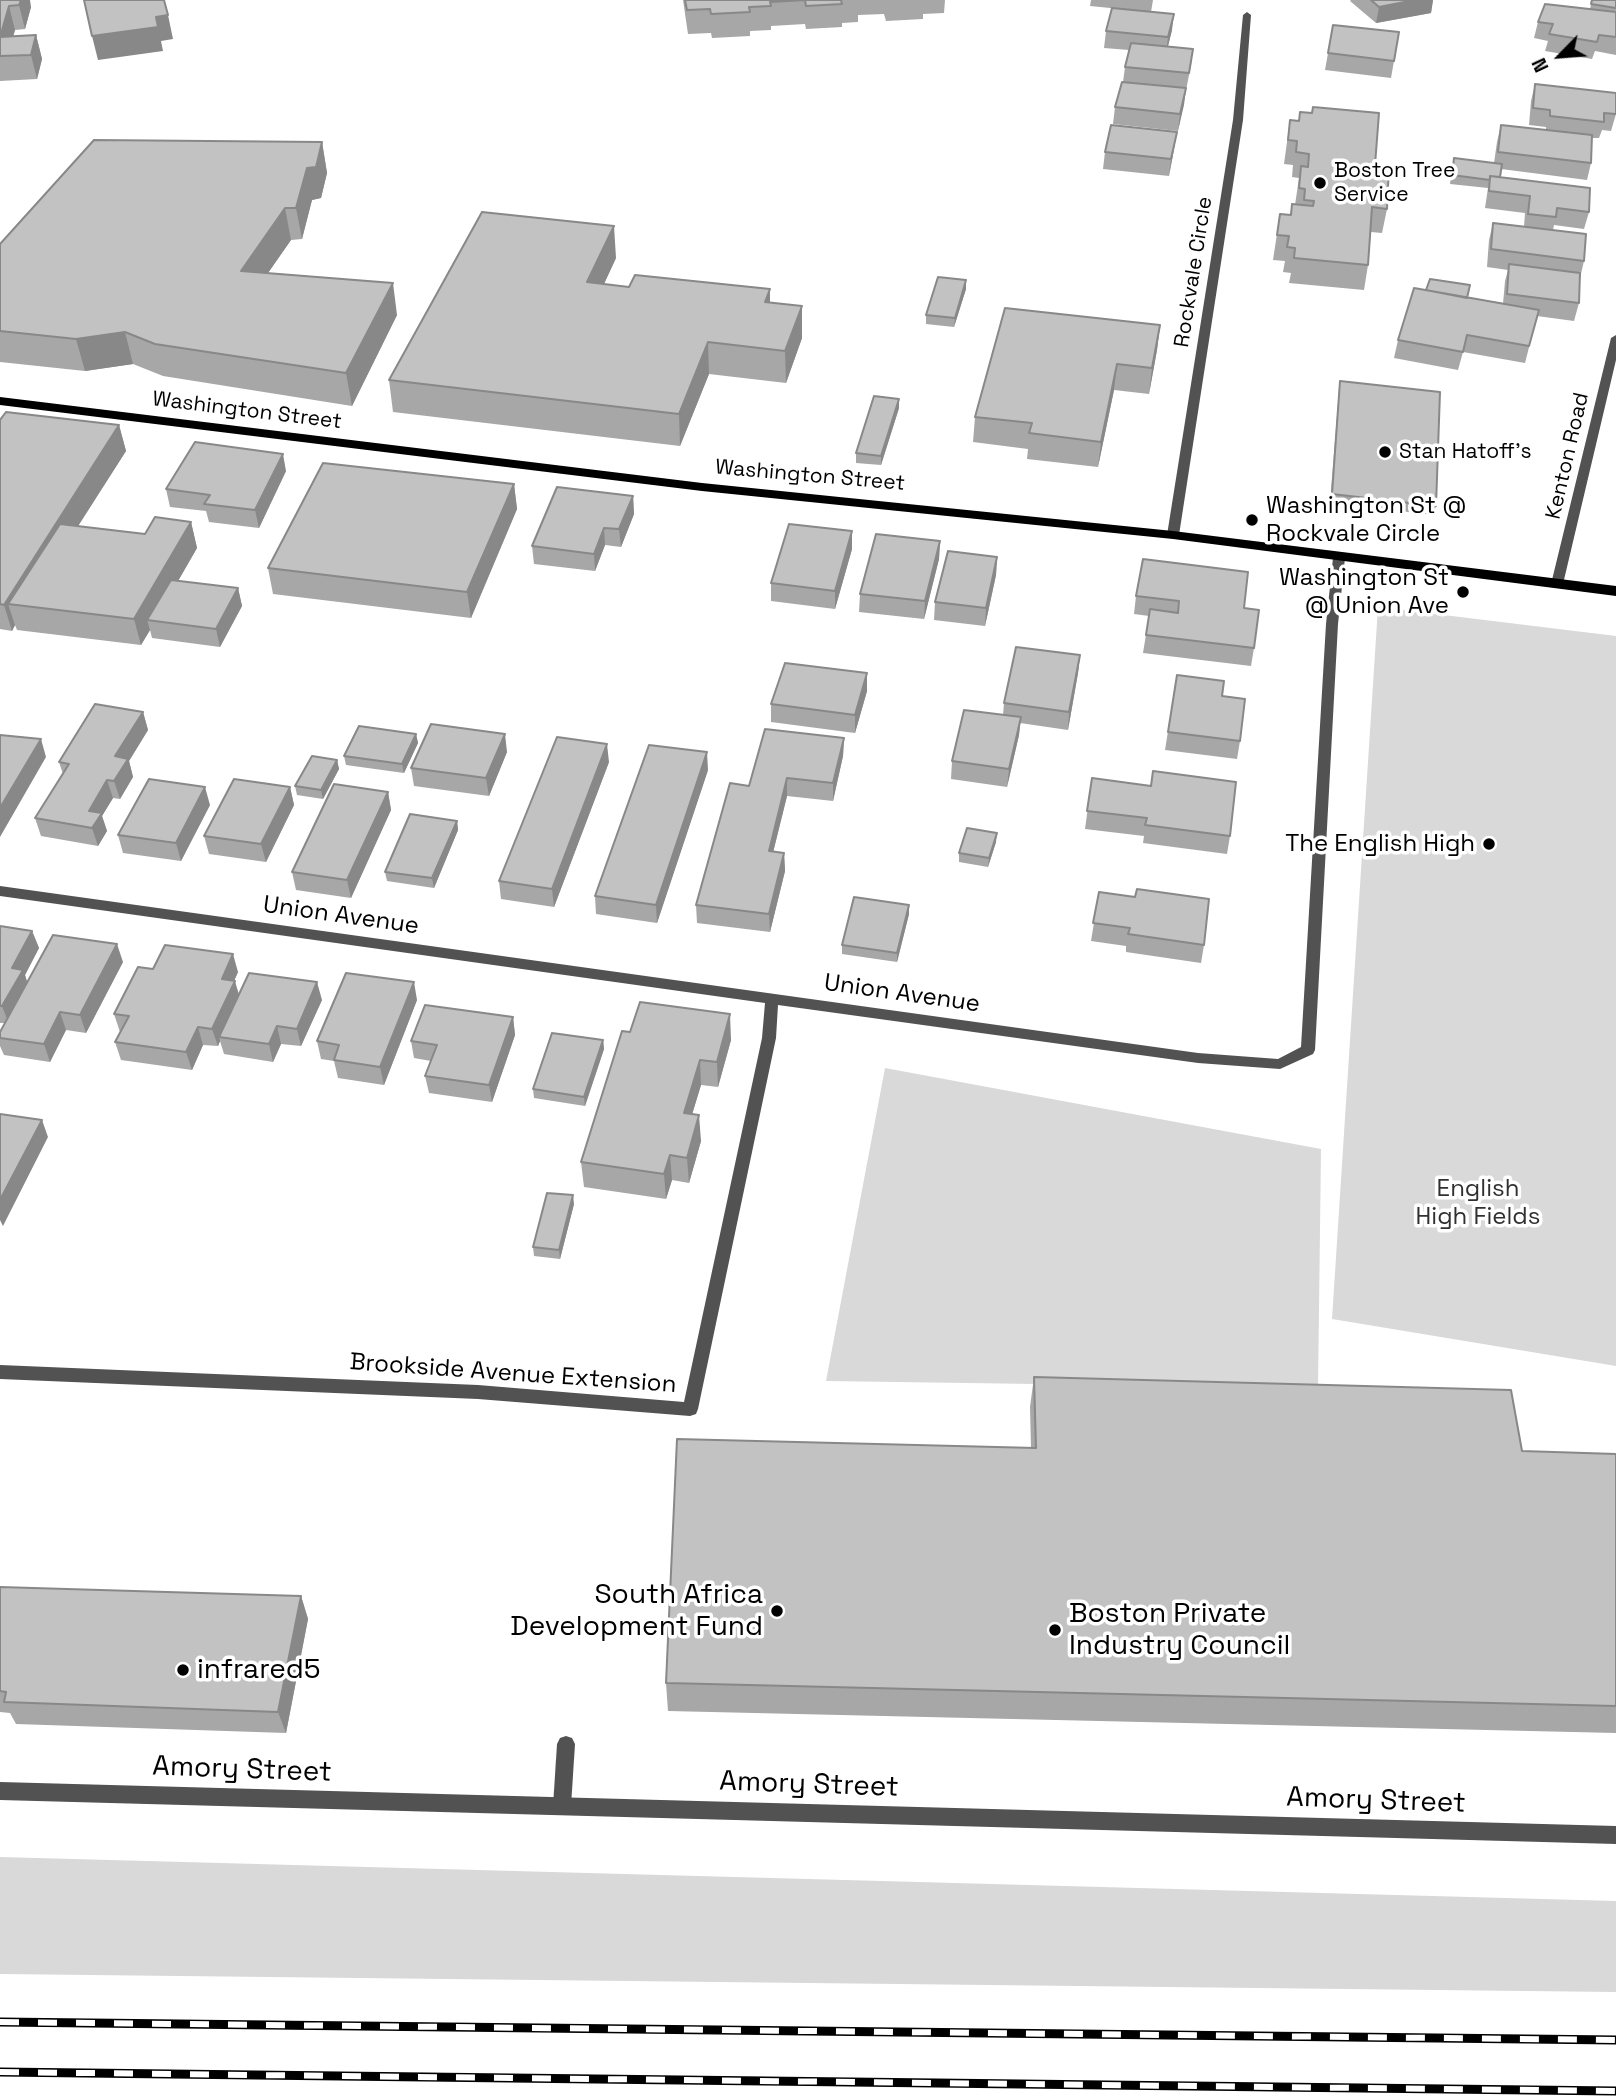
<!DOCTYPE html>
<html>
<head>
<meta charset="utf-8">
<style>
	body { margin:0 }
	#map { position:relative; width:1616px; height:2097px; overflow:hidden; background:#fff; font-family:"Space Grotesk",sans-serif }
	canvas { display:block }
	.north { position:absolute; left:1525px; top:21px; width:70px; height:70px; -webkit-text-stroke:5px #fff; paint-order:stroke; rotate:245deg; font-size:19px; font-weight:700; line-height:28px; text-align:center; color:#000 }
	.north::after { content:''; display:block; margin:auto; width:24px; height:32px; background:#000; clip-path:polygon(50% 0,100% 100%,50% 72%,0 100%) }
</style>
</head>
<body>
<div id="map">
<canvas width="1616" height="2097"></canvas>
<div class="north">N</div>
</div>
<script>
const c = document.querySelector('canvas').getContext('2d');
c.lineJoin = 'round';
function paint(path, color) {
  c.fillStyle = color;
  c.fill(path, 'evenodd');
}
function shape(rows) {
  const path = new Path2D();
  for (const r of rows) {
    path.moveTo(r[0], r[1]);
    for (let i = 2; i < r.length; i += 2) path.lineTo(r[i], r[i + 1]);
  }
  return path;
}
function trace(path, color, width, dash) {
  c.strokeStyle = color;
  c.lineWidth = width;
  c.lineCap = dash ? 'butt' : 'round';
  c.setLineDash(dash || []);
  c.stroke(path);
}
function write(font, color, halo, rows, align = 'center') {
  c.font = font + ' "Space Grotesk",sans-serif';
  c.lineWidth = 7;
  c.setLineDash([]);
  c.textBaseline = 'middle';
  c.strokeStyle = halo;
  c.fillStyle = color;
  for (const [text, x, y, turn = 0] of rows) {
    c.save();
    c.translate(x, y);
    c.rotate((+turn || 0) * Math.PI / 180);
    c.textAlign = isNaN(turn) ? turn : align;
    if (halo) c.strokeText(text, 0, 0);
    c.fillText(text, 0, 0);
    c.restore();
  }
}
paint(shape([
	[1378,607,1616,636,1616,1366,1332,1319],
	[885,1068,1321,1149,1318,1388,826,1381],
	[0,1857,1616,1901,1616,1992,0,1974]
]), '#d9d9d9');
paint(shape([
	[566,1736,572,1738,575,1744,571,1806,568,1812,562,1815,556,1812,553,1806,557,1744,560,1738,566,1736]
]), '#525252');
paint(shape([
	[1247,12,1251,15,1243,120,1179,535,1173,538,1167,535,1233,120,1243,15,1247,12],
	[1616,335,1616,360,1563,584,1557,588,1551,584,1611,338,1616,335],
	[1339,554,1345,558,1338,624,1315,1050,1313,1054,1280,1069,1198,1063,778,1005,776,1038,698,1409,696,1414,690,1416,478,1399,0,1379,0,1365,478,1385,684,1402,762,1038,765,1003,0,896,0,886,1198,1053,1278,1059,1301,1047,1326,624,1333,558,1339,554],
	[0,1782,1616,1826,1616,1844,0,1800,0,1782]
]), '#525252');
paint(shape([
	[0,397,702,483,1173,531,1616,586,1616,596,1173,539,702,491,0,405,0,397]
]), '#000');
const rail = shape([
	[0,2022,1616,2040],
	[0,2072,1616,2091]
]);
trace(rail, '#000', 9);
trace(rail, '#fff', 6, [19]);
paint(shape([
	[0,0,31,7,25,29,15,30,13,36,36,35,42,59,37,79,0,81],
	[683,0,945,0,944,13,923,14,923,19,886,21,884,14,858,15,858,22,842,23,842,27,806,29,805,24,771,26,771,30,750,31,750,36,712,38,711,33,688,34],
	[1091,0,1153,0,1151,12,1090,6],
	[1351,0,1433,0,1431,13,1376,23,1350,1],
	[1592,0,1616,0,1616,55,1595,51,1592,59,1545,51,1548,41,1534,38,1538,22,1590,9],
	[1333,25,1399,32,1391,78,1325,70],
	[1172,30,1168,46,1193,49,1191,65,1178,131,1113,124,1115,107,1123,82,1125,67,1129,50,1104,48,1106,31],
	[1535,84,1616,114,1611,131,1602,130,1599,138,1592,138,1591,163,1587,180,1501,169,1500,177,1589,212,1584,229,1554,225,1553,230,1584,261,1580,278,1579,303,1574,321,1537,316,1525,363,1463,352,1458,370,1394,358,1398,340,1467,298,1503,304,1505,281,1508,270,1487,267,1489,240,1493,223,1524,227,1525,213,1485,208,1488,188,1450,184,1452,167,1454,158,1494,163,1497,142,1501,125,1546,130,1546,127,1529,125,1531,101],
	[1290,120,1375,165,1387,209,1382,233,1371,232,1368,265,1364,290,1289,283,1291,273,1283,272,1285,261,1273,260,1280,214,1290,215,1292,204,1295,205,1299,178,1292,177,1293,165,1284,164],
	[322,142,327,173,321,198,312,200,302,239,291,240,268,273,397,315,352,406,163,376,133,364,85,371,0,362,0,244],
	[1174,149,1169,176,1103,169,1105,152],
	[616,258,604,284,770,302,802,338,786,383,709,374,680,446,393,412,389,380],
	[966,280,966,289,954,327,926,324,926,315],
	[1160,325,1157,350,1149,394,1114,390,1098,467,1027,459,1028,449,973,442,975,417],
	[1340,381,1436,506,1434,515,1330,503,1339,390],
	[899,408,881,465,856,463,856,453],
	[0,420,119,425,126,451,78,526,145,534,191,522,197,548,178,581,238,588,242,606,220,647,152,638,150,630,141,645,17,630,15,625,12,631,0,629],
	[286,471,259,528,209,522,206,511,170,507,166,489],
	[514,484,517,509,471,618,273,594,268,568],
	[633,496,634,514,621,547,605,545,595,571,534,564,532,546],
	[940,541,939,559,924,619,859,612,860,594],
	[852,549,835,609,771,601,771,583],
	[997,557,996,575,985,626,934,620,935,602],
	[1136,596,1244,608,1254,648,1251,666,1143,653,1149,616,1134,614],
	[1080,655,1078,673,1068,730,1020,723,1019,735,1007,787,951,779,952,761,1003,715,1004,703],
	[1177,675,1240,741,1237,759,1165,750],
	[867,691,855,733,771,722,771,704],
	[143,712,148,730,129,761,133,777,120,799,113,798,102,816,107,831,98,846,41,836,35,818,63,774,59,762],
	[416,734,418,743,404,773,346,765,344,756],
	[844,738,843,756,833,801,787,796,773,852,784,853,785,871,770,932,697,923,696,905,749,786],
	[507,752,489,796,414,786,411,768],
	[337,760,339,769,323,799,297,795,295,786],
	[609,762,554,907,501,899,499,881],
	[708,770,657,923,596,914,595,896],
	[1092,778,1230,836,1227,854,1143,843,1144,836,1085,829],
	[290,787,294,805,266,862,209,854,204,836],
	[388,792,391,810,351,898,296,890,292,872],
	[210,805,181,861,123,853,118,835],
	[457,821,458,830,434,888,387,881,385,872],
	[996,842,988,867,959,862,959,853],
	[1099,892,1204,945,1201,963,1126,952,1126,946,1091,941],
	[909,914,897,962,842,954,842,945],
	[0,926,32,931,39,948,25,975,27,982,123,962,86,1033,66,1030,50,1062,4,1055,0,1046,0,1032,5,1023,0,1023],
	[153,969,238,972,234,981,239,994,322,1000,301,1046,281,1044,273,1062,224,1054,220,1041,218,1046,203,1045,192,1070,121,1060,115,1042,120,1032,114,1014],
	[417,1000,384,1085,338,1078,334,1061,321,1059,317,1041],
	[513,1017,515,1035,492,1102,429,1093,425,1076,431,1061,414,1058,411,1041],
	[622,1031,731,1040,718,1087,701,1085,692,1114,701,1141,689,1183,672,1180,666,1199,584,1187,581,1162],
	[603,1040,604,1049,585,1106,534,1098,533,1089],
	[574,1204,560,1259,534,1256,533,1247],
	[1034,1377,1522,1451,1616,1454,1616,1733,668,1711,666,1683,1031,1448,1030,1407],
	[0,1587,301,1596,308,1619,286,1733,16,1724,10,1713,0,1712]
]), '#a7a7a7');
paint(shape([
	[21,0,30,0,31,7,25,29,19,5],
	[1415,0,1433,0,1431,13,1376,23,1379,7],
	[9,6,15,30,8,56,0,37],
	[1174,14,1172,30,1166,54,1168,37],
	[168,15,173,39,161,41,163,51,98,60,92,36,156,17],
	[36,35,42,59,37,79,31,55],
	[1186,88,1184,105,1178,131,1180,114],
	[1177,132,1174,149,1169,176,1171,159],
	[322,142,327,173,321,198,312,200,302,239,296,208,307,168],
	[285,208,291,240,247,303,241,271],
	[614,226,616,258,590,314,587,282],
	[966,280,966,289,954,327,955,318],
	[393,283,397,315,352,406,346,373],
	[770,289,770,321,765,302],
	[802,306,802,338,786,383,785,351],
	[1160,325,1157,350,1149,394,1152,368],
	[125,332,133,364,85,371,76,339],
	[708,342,709,374,680,446,679,414],
	[1117,364,1114,390,1098,467,1101,442],
	[899,399,899,408,881,465,881,456],
	[119,425,126,451,27,606,8,604,15,625,12,631,4,605],
	[283,454,286,471,259,528,255,510],
	[514,484,517,509,471,618,467,592],
	[633,496,634,514,621,547,619,529],
	[191,522,197,548,155,621,147,620,150,630,141,645,134,619],
	[604,528,605,545,595,571,594,554],
	[852,531,852,549,835,609,835,591],
	[940,541,939,559,924,619,925,601],
	[997,557,996,575,985,626,986,608],
	[238,588,242,606,220,647,216,629],
	[1080,655,1078,673,1068,730,1069,712],
	[867,673,867,691,855,733,855,715],
	[143,712,148,730,129,761,133,777,120,799,114,781,115,756],
	[1021,717,1019,735,1007,787,1009,769],
	[416,734,418,743,404,773,402,764],
	[505,734,507,752,489,796,486,778],
	[844,738,843,756,833,801,833,783],
	[41,739,46,757,0,837,0,808],
	[607,744,609,762,554,907,552,889],
	[707,752,708,770,657,923,656,905],
	[337,760,339,769,323,799,321,790],
	[787,778,787,796,769,869,769,851],
	[107,780,113,798,102,816,107,831,98,846,92,828,89,811],
	[205,787,210,805,181,861,176,843],
	[290,787,294,805,266,862,261,844],
	[388,792,391,810,351,898,347,880],
	[457,821,458,830,434,888,432,878],
	[997,833,996,842,988,867,989,858],
	[784,853,785,871,770,932,769,914],
	[909,905,909,914,897,962,897,953],
	[32,931,39,948,25,975,29,988,9,1024,2,1006,12,968],
	[117,944,123,962,86,1033,80,1015],
	[233,954,238,972,227,997,222,979],
	[235,981,240,999,219,1037,220,1041,218,1046,212,1029],
	[317,982,322,1000,301,1046,297,1029],
	[414,982,417,1000,384,1085,380,1067],
	[60,1012,66,1030,50,1062,44,1044],
	[730,1014,731,1040,718,1087,717,1062],
	[513,1017,515,1035,492,1102,489,1085],
	[277,1026,281,1044,273,1062,269,1044],
	[198,1027,203,1045,192,1070,186,1052],
	[603,1040,604,1049,585,1106,584,1097],
	[700,1060,701,1085,685,1138,684,1113],
	[699,1115,701,1141,689,1183,687,1158],
	[42,1120,48,1137,3,1226,0,1220,0,1200],
	[670,1155,672,1180,666,1199,664,1174],
	[573,1195,574,1204,560,1259,559,1250],
	[301,1596,308,1619,286,1733,278,1712]
]), '#888');
const building = shape([
	[0,0,21,0,19,5,9,6,0,37,36,35,31,55,0,56,0,0],
	[84,0,164,0,168,15,156,17,158,27,92,36,84,0],
	[685,0,841,0,842,4,806,6,805,0,770,2,771,6,749,7,750,12,711,14,710,9,687,10,685,0],
	[1371,0,1415,0,1379,7,1371,0],
	[1592,0,1616,0,1616,8,1591,4,1592,0],
	[1545,4,1616,12,1616,37,1599,35,1597,42,1549,34,1553,24,1538,22,1545,4],
	[1112,8,1174,14,1168,37,1106,31,1112,8],
	[1333,25,1399,32,1394,61,1328,53,1333,25],
	[1131,43,1193,49,1189,73,1125,67,1131,43],
	[1122,82,1186,88,1180,114,1115,107,1122,82],
	[1535,84,1616,93,1616,114,1604,113,1604,122,1550,116,1550,110,1533,108,1535,84],
	[1313,107,1379,113,1375,165,1389,166,1387,209,1372,207,1368,265,1294,258,1295,248,1287,247,1289,236,1277,235,1280,214,1291,215,1292,204,1313,206,1314,201,1304,200,1305,189,1299,188,1301,166,1308,167,1309,154,1296,152,1297,141,1288,140,1290,120,1299,121,1300,112,1312,113,1313,107],
	[1111,125,1177,132,1171,159,1105,152,1111,125],
	[1501,125,1592,135,1591,163,1498,152,1501,125],
	[94,140,322,142,316,167,307,168,296,208,285,208,241,271,393,283,346,373,155,344,125,332,76,339,0,331,0,244,94,140],
	[1454,158,1502,164,1500,177,1490,176,1490,180,1452,175,1454,158],
	[1490,176,1590,188,1589,212,1557,208,1556,217,1528,214,1530,196,1489,191,1490,176],
	[482,212,614,226,587,282,629,287,635,275,770,289,765,302,802,306,785,351,708,342,679,414,389,380,482,212],
	[1493,223,1586,234,1584,261,1491,249,1493,223],
	[1509,264,1580,273,1579,303,1507,294,1509,264],
	[938,277,966,280,955,318,926,315,938,277],
	[1430,279,1470,285,1467,298,1426,290,1430,279],
	[1414,288,1539,310,1529,346,1467,335,1463,352,1398,340,1414,288],
	[1005,308,1160,325,1152,368,1117,364,1101,442,1029,433,1032,423,975,417,1005,308],
	[1340,381,1440,392,1436,506,1332,494,1340,381],
	[874,396,899,399,881,456,856,453,874,396],
	[6,412,119,425,4,605,0,604,0,420,6,412],
	[195,442,283,454,255,510,204,504,210,495,166,489,195,442],
	[323,463,514,484,467,592,268,568,323,463],
	[557,487,633,496,619,529,604,528,594,554,532,546,557,487],
	[155,517,191,522,134,619,8,604,60,524,145,534,155,517],
	[789,524,852,531,835,591,771,583,789,524],
	[876,534,940,541,925,601,860,594,876,534],
	[948,551,997,557,986,608,935,602,948,551],
	[1143,559,1248,572,1244,608,1259,610,1254,648,1146,635,1150,609,1178,613,1179,601,1136,596,1143,559],
	[171,580,238,588,216,629,147,620,171,580],
	[1016,647,1080,655,1069,712,1004,703,1016,647],
	[785,663,867,673,855,715,771,704,785,663],
	[1177,675,1224,681,1222,696,1245,699,1240,741,1168,732,1177,675],
	[95,704,143,712,115,756,128,759,114,781,107,780,89,811,102,813,92,828,35,818,69,764,59,762,95,704],
	[964,710,1021,717,1009,769,952,761,964,710],
	[431,724,505,734,486,778,411,768,431,724],
	[359,726,416,734,402,764,344,756,359,726],
	[765,729,844,738,833,783,787,778,769,851,784,853,769,914,696,905,730,783,749,786,765,729],
	[0,735,41,739,0,808,0,735],
	[557,737,607,744,552,889,499,881,557,737],
	[649,745,707,752,656,905,595,896,649,745],
	[312,756,337,760,321,790,295,786,312,756],
	[1153,771,1236,782,1230,836,1145,825,1147,818,1087,811,1092,778,1151,786,1153,771],
	[149,779,205,787,176,843,118,835,149,779],
	[234,779,290,787,261,844,204,836,234,779],
	[334,784,388,792,347,880,292,872,334,784],
	[410,814,457,821,432,878,385,872,410,814],
	[967,828,997,833,989,858,959,853,967,828],
	[1137,889,1209,899,1204,945,1128,934,1130,928,1093,923,1099,892,1135,897,1137,889],
	[854,897,909,905,897,953,842,945,854,897],
	[0,926,32,931,12,968,23,970,2,1006,0,1006,0,926],
	[53,935,117,944,80,1015,60,1012,44,1044,0,1038,0,1032,53,935],
	[165,945,233,954,222,979,235,981,212,1029,198,1027,186,1052,115,1042,129,1016,114,1014,138,967,153,969,165,945],
	[249,973,317,982,297,1029,277,1026,269,1044,219,1037,249,973],
	[346,973,414,982,380,1067,334,1060,339,1045,317,1041,346,973],
	[640,1002,730,1014,717,1062,700,1060,684,1113,699,1115,687,1158,670,1155,664,1174,581,1162,622,1031,630,1032,640,1002],
	[425,1005,513,1017,489,1085,425,1076,437,1045,411,1041,425,1005],
	[552,1033,603,1040,584,1097,533,1089,552,1033],
	[0,1114,42,1120,0,1200,0,1114],
	[547,1193,573,1195,559,1250,533,1247,547,1193],
	[1034,1377,1511,1390,1522,1451,1616,1454,1616,1706,666,1683,677,1439,1036,1448,1034,1377],
	[0,1587,301,1596,278,1712,4,1702,6,1692,0,1691,0,1587]
]);
paint(building, '#c2c2c2');
trace(building, '#888', 2);
for (const [x, y, r, color] of [
	[1320,183,7,"#000"],
	[1385,452,7,"#000"],
	[1252,520,7,"#000"],
	[1463,592,7,"#000"],
	[1489,844,7,"#000"],
	[777,1611,7,"#000"],
	[1055,1630,7,"#000"],
	[183,1670,7,"#000"]
]) {
  const dot = new Path2D();
  dot.arc(x, y, r, 0, 2 * Math.PI);
  c.fillStyle = color;
  c.fill(dot);
  trace(dot, '#fff', 2.5);
}
write('21px', '#000', '#fff', [
	["Boston Tree",1334,171],
	["Service",1334,195],
	["Stan Hatoff's",1399,452]
], 'left');
write('21px', '#000', '#fff', [
	["Rockvale Circle",1194,272,-81],
	["Washington Street",247,411,7],
	["Kenton Road",1568,456,-77],
	["Washington Street",810,476,5]
]);
write('24px', '#000', '#fff', [
	["Washington St @",1266,506,"left"],
	["Rockvale Circle",1266,534,"left"],
	["Washington St",1449,578],
	["@ Union Ave",1449,606],
	["The English High",1475,844]
], 'right');
write('24px', '#000', '#fff', [
	["Union Avenue",341,916,8],
	["Union Avenue",902,994,8],
	["Brookside Avenue Extension",513,1374,4]
]);
write('24px', '#303030', '#fff', [
	["English",1478,1189],
	["High Fields",1478,1217]
]);
write('28px', '#000', '#fff', [
	["South Africa",763,1595,"right"],
	["Development Fund",763,1627,"right"],
	["Boston Private",1069,1614],
	["Industry Council",1069,1646],
	["infrared5",197,1670]
], 'left');
write('28px', '#000', '#fff', [
	["Amory Street",242,1770,2],
	["Amory Street",809,1785,2],
	["Amory Street",1376,1801,2]
]);
</script>
</body>
</html>
